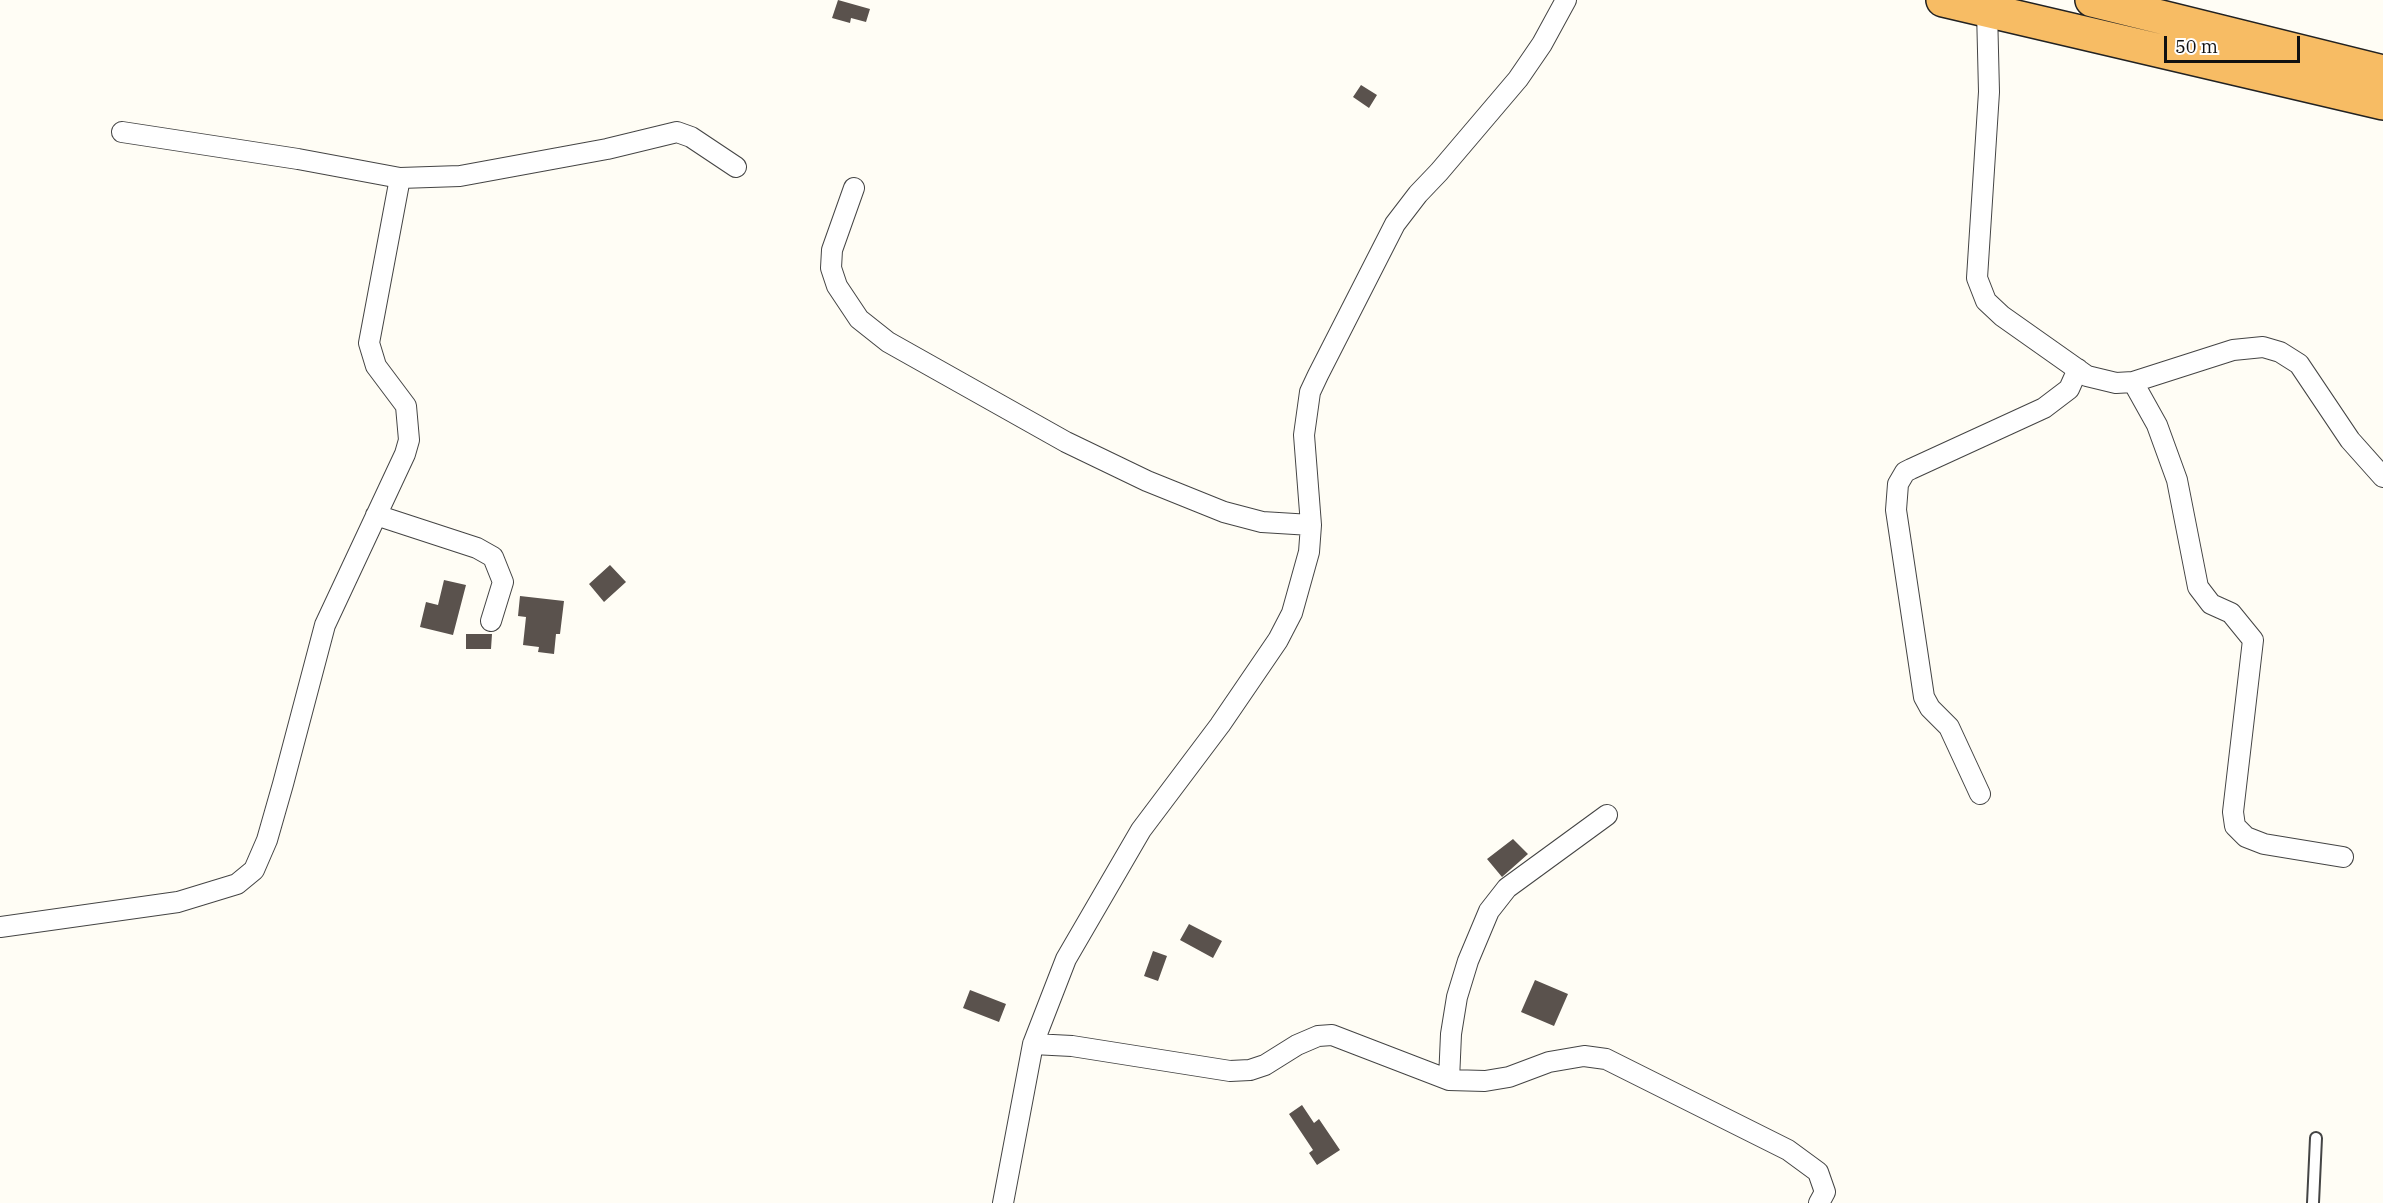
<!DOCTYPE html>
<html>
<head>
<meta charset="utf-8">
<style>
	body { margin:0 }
	#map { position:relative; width:2383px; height:1203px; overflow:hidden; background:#fffdf5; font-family:"IBM Plex Serif",serif }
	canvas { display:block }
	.scale { position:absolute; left:2164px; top:36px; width:136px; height:27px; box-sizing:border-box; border:3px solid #111; border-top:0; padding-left:8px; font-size:18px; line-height:21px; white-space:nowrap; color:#111; -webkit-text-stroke:4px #fff; paint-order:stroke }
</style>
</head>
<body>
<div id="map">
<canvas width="2383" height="1203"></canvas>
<div class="scale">50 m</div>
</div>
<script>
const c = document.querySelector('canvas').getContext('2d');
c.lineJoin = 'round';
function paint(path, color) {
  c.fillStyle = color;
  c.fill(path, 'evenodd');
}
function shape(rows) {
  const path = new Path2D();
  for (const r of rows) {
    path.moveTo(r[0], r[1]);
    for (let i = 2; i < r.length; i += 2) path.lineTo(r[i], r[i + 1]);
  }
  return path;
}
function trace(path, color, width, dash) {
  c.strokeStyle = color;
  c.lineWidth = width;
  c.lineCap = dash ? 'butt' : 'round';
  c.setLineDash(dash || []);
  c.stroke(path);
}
paint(shape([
	[838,0,870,9,866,22,851,18,850,23,832,18],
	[1361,85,1377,95,1369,108,1353,97],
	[610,565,626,582,604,602,589,584],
	[444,580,466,585,453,635,420,627,426,602,438,605],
	[520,596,564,601,560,634,556,634,554,654,538,652,539,647,523,645,526,617,518,616],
	[466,634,492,634,491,649,466,649],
	[1513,839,1528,854,1502,877,1487,859],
	[1189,924,1222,941,1213,958,1180,940],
	[1153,951,1167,956,1158,981,1144,976],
	[1535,980,1568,994,1554,1026,1521,1012],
	[970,990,1006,1004,999,1022,963,1008],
	[1302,1105,1314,1123,1319,1119,1340,1150,1317,1165,1309,1153,1313,1150,1289,1114]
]), '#5a524d');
const service = shape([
	[2313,1203,2316,1138]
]);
const minor = shape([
	[1987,10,1989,92,1977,278,1986,301,2002,316,2087,376,2116,383,2133,382,2233,350,2263,347,2280,352,2299,364,2350,440,2383,477],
	[122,132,298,159,400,178,460,176,607,149,677,132,691,137,736,167],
	[854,188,832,250,831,268,837,286,859,319,888,342,1066,442,1147,481,1224,512,1262,522,1311,525],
	[2133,382,2157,425,2177,480,2198,587,2211,604,2231,613,2253,640,2233,812,2235,826,2246,837,2264,844,2343,857],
	[376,515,477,548,493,557,503,582,491,621],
	[1980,794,1949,727,1930,708,1924,697,1896,510,1898,484,1905,472,1911,469,2044,408,2069,389,2078,369],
	[0,927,178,902,237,884,254,870,267,840,283,784,325,625,405,454,409,440,406,406,376,366,369,343,400,178],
	[1033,1044,1072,1046,1230,1071,1250,1070,1265,1065,1297,1045,1318,1036,1332,1035,1449,1080,1485,1081,1509,1077,1549,1062,1584,1056,1606,1059,1788,1150,1818,1172,1825,1192,1819,1203],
	[1449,1080,1451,1034,1457,997,1468,961,1489,911,1507,888,1607,815],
	[1003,1203,1033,1044,1066,959,1141,830,1220,725,1278,640,1292,613,1309,552,1311,525,1304,435,1310,392,1318,375,1395,224,1418,194,1439,172,1518,79,1542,44,1566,0]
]);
const trunk = shape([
	[1943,0,2383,103],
	[2092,0,2383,72]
]);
trace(service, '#444', 14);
trace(minor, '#444', 22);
trace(trunk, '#222', 36);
trace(service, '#fff', 10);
trace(minor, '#fff', 20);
trace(trunk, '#f7bc64', 33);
</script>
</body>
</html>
